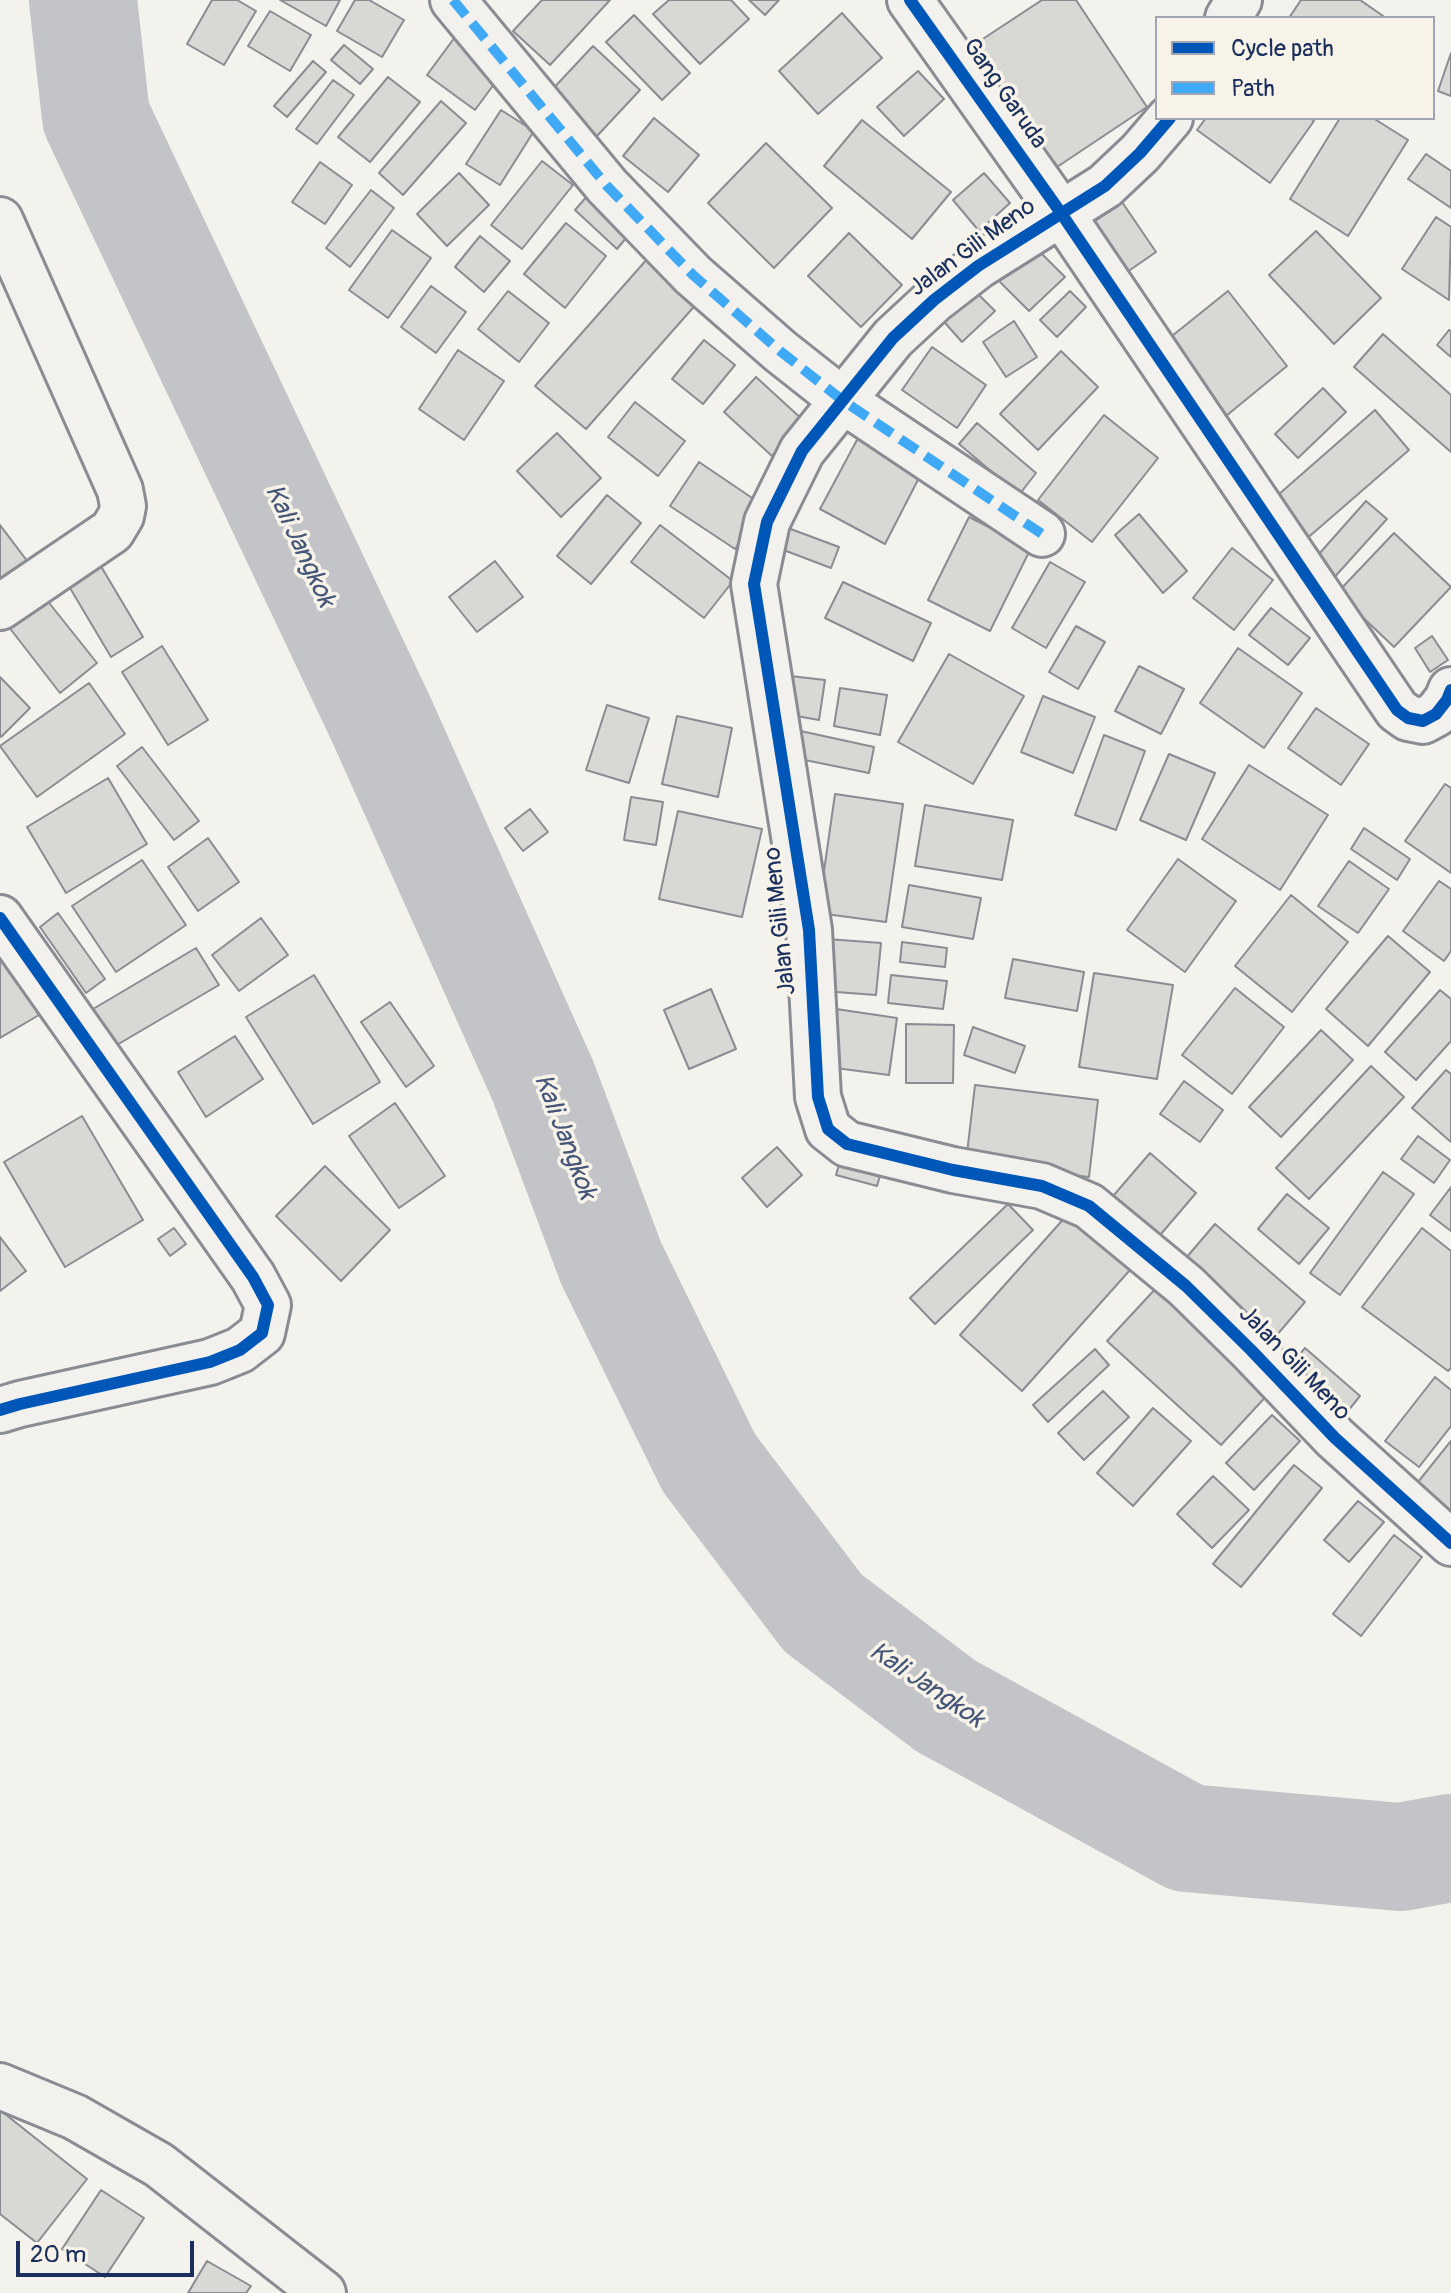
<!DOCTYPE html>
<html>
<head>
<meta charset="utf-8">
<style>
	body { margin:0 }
	#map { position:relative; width:1451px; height:2293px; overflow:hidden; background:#f4f2ec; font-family:Pangolin,sans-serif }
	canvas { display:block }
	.legend { position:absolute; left:1155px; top:16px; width:280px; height:104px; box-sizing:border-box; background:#f7f3e8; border:2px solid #9fa5b1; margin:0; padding:10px 14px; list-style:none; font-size:24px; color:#1b2f5e }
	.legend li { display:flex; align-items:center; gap:16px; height:40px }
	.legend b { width:40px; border:2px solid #9fa5b1 }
	.scale { position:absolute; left:16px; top:2241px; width:178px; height:36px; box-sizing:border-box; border:4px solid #1b2f5e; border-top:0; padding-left:10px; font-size:24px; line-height:28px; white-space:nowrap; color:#1b2f5e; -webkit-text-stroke:6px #f7f3e8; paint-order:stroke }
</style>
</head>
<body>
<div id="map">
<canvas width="1451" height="2293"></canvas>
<ul class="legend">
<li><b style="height:10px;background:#0057b8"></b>Cycle path</li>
<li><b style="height:10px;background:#3fa9f5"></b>Path</li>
</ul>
<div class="scale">20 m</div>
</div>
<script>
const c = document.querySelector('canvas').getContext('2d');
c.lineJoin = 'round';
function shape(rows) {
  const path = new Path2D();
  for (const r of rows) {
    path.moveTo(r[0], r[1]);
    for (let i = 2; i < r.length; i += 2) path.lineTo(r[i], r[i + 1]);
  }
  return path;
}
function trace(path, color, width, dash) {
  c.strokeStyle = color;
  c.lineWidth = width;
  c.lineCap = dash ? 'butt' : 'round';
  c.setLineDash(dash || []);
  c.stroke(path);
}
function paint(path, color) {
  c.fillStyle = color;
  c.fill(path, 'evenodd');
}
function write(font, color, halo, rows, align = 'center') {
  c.font = font + ' Pangolin,sans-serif';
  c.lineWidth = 7;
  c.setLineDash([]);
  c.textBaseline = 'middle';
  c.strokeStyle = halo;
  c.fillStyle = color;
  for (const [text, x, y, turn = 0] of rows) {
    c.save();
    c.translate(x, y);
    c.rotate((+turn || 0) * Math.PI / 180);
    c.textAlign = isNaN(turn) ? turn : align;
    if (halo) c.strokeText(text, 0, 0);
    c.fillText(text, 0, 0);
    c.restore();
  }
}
trace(shape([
	[83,0,96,117,381,719,543,1081,611,1263,709,1463,823,1613,946,1706,1187,1838,1400,1857,1451,1848]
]), '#c2c4c8', 108);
const building = shape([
	[212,0,237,0,256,11,224,65,187,44,212,0],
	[280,0,340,0,326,26,280,0],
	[355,0,369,0,404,20,382,57,337,31,355,0],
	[542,0,610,0,550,65,513,31,542,0],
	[669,0,731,0,749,19,700,64,653,14,669,0],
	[749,0,779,0,765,15,749,0],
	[1042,0,1076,0,1147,107,1039,179,957,56,1042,0],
	[1301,0,1360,0,1386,18,1289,18,1301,0],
	[270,11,311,35,290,71,248,46,270,11],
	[842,13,882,58,818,114,779,71,842,13],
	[634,15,690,73,662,100,606,42,634,15],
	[455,37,503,72,475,110,427,75,455,37],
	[344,45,373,69,360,84,331,60,344,45],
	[593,46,640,90,597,136,549,93,593,46],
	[1451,53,1451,96,1438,91,1451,53],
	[313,61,326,72,287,117,274,106,313,61],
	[918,71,944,99,904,136,877,107,918,71],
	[388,77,420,102,370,162,338,137,388,77],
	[333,80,354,95,317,144,296,129,333,80],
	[441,101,466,123,403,195,379,173,441,101],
	[501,110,534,131,500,185,466,164,501,110],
	[654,118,699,155,668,192,623,156,654,118],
	[1206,118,1310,118,1314,121,1270,183,1197,130,1206,118],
	[1340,118,1373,118,1408,140,1348,236,1290,199,1340,118],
	[862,120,951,192,912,239,824,166,862,120],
	[766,143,832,208,774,268,708,203,766,143],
	[1426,154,1451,171,1451,208,1408,179,1426,154],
	[542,161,573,185,522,249,491,225,542,161],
	[320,162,352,185,325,224,292,202,320,162],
	[459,173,489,205,447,246,417,214,459,173],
	[984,173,1010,203,979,231,953,200,984,173],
	[371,190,394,208,350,267,326,248,371,190],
	[589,194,631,232,617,249,575,210,589,194],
	[1122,202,1156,252,1120,277,1086,227,1122,202],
	[1436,217,1451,227,1449,300,1402,269,1436,217],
	[566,223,606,256,565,308,524,274,566,223],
	[392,230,431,258,388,318,349,290,392,230],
	[1316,231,1381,298,1334,344,1269,275,1316,231],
	[849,233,902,285,861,327,808,276,849,233],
	[480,236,510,261,484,292,455,267,480,236],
	[1032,244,1065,277,1029,311,997,279,1032,244],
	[656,249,706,293,586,429,535,386,656,249],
	[969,285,995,311,962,342,938,315,969,285],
	[431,286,466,312,436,353,401,327,431,286],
	[508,291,549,323,519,362,478,329,508,291],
	[1070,291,1086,307,1057,337,1040,320,1070,291],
	[1228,291,1287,366,1226,416,1167,340,1228,291],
	[1014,321,1037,357,1006,377,983,342,1014,321],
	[1449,330,1451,331,1451,357,1437,345,1449,330],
	[1383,334,1451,395,1451,452,1354,367,1383,334],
	[704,340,735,365,703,404,672,379,704,340],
	[932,347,986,385,957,428,902,390,932,347],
	[458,350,504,381,464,440,419,409,458,350],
	[1061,351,1098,387,1038,450,1000,414,1061,351],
	[756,377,804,421,772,456,724,412,756,377],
	[1323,388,1346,412,1298,458,1275,434,1323,388],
	[635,402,685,441,658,476,608,437,635,402],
	[1375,410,1409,450,1304,541,1270,502,1375,410],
	[1104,415,1158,458,1092,542,1038,500,1104,415],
	[977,423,1036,473,1019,495,959,444,977,423],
	[557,433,601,478,561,517,517,471,557,433],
	[858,438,922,472,885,544,820,509,858,438],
	[699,462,764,506,735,549,670,506,699,462],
	[607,495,641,523,591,584,557,556,607,495],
	[1366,501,1387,519,1331,581,1311,563,1366,501],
	[1139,514,1187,571,1163,593,1115,535,1139,514],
	[969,517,1031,548,990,631,928,600,969,517],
	[0,525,28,562,0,584,0,525],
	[660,525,733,581,704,618,631,562,660,525],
	[788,528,839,547,831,568,781,549,788,528],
	[1394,533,1451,587,1394,647,1337,593,1394,533],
	[1232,548,1273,580,1234,630,1193,598,1232,548],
	[495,561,523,597,477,632,449,597,495,561],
	[1050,562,1085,582,1046,648,1012,628,1050,562],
	[99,563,143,637,111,657,67,583,99,563],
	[843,582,931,623,913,661,825,618,843,582],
	[42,594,97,663,60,693,5,622,42,594],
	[1271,608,1310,638,1288,665,1249,635,1271,608],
	[1076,626,1105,642,1078,689,1049,672,1076,626],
	[1432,636,1448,660,1430,672,1415,648,1432,636],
	[162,646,208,720,168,745,122,672,162,646],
	[1238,648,1302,693,1264,748,1200,703,1238,648],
	[949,654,1024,696,973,784,898,742,949,654],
	[1139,666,1184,689,1161,734,1115,711,1139,666],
	[790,676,825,680,819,720,785,714,790,676],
	[0,677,30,708,1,737,0,736,0,677],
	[89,683,125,734,37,797,0,746,89,683],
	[840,688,887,695,880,735,834,726,840,688],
	[1043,696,1095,717,1073,773,1021,752,1043,696],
	[607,705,649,718,629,783,586,770,607,705],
	[1316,708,1369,744,1341,785,1288,748,1316,708],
	[677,716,732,728,718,797,662,784,677,716],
	[796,730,874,747,869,773,790,757,796,730],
	[1104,735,1145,751,1116,830,1075,815,1104,735],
	[142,747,199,821,174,840,117,766,142,747],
	[1169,754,1215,773,1186,840,1140,820,1169,754],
	[1249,765,1328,815,1280,890,1202,839,1249,765],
	[108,778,147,844,66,893,27,827,108,778],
	[1445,784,1451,788,1451,873,1405,841,1445,784],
	[835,794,903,804,886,922,818,913,835,794],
	[631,797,663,802,656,845,624,840,631,797],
	[925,805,1013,820,1002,880,915,866,925,805],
	[530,809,548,832,523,851,505,828,530,809],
	[678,811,762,829,742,917,659,899,678,811],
	[1364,828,1410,859,1397,880,1351,849,1364,828],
	[208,838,239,882,198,911,168,867,208,838],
	[1178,859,1236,901,1185,972,1127,930,1178,859],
	[142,860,186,925,116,972,72,906,142,860],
	[1349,861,1389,889,1358,933,1318,906,1349,861],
	[1439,881,1451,889,1451,951,1444,961,1403,931,1439,881],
	[909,885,981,898,973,939,902,927,909,885],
	[1291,895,1348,942,1292,1012,1235,966,1291,895],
	[58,913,105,979,86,993,40,927,58,913],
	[261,918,288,955,239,991,212,955,261,918],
	[1388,936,1430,972,1368,1046,1326,1009,1388,936],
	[827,939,881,943,876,995,823,991,827,939],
	[902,942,947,948,945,967,900,962,902,942],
	[196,948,219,985,110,1049,88,1012,196,948],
	[2,954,39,1015,0,1038,0,955,2,954],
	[1013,959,1084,972,1077,1011,1005,998,1013,959],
	[1094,973,1173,985,1157,1079,1079,1067,1094,973],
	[314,975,380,1082,313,1124,246,1017,314,975],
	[891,975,947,981,943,1009,888,1003,891,975],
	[1235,988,1284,1027,1232,1094,1182,1055,1235,988],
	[711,989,736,1049,689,1069,664,1010,711,989],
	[1440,990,1451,999,1451,1041,1416,1080,1385,1052,1440,990],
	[390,1002,434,1066,406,1087,361,1022,390,1002],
	[836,1009,897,1018,889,1075,828,1067,836,1009],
	[906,1024,954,1025,953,1083,906,1083,906,1024],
	[973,1027,1025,1046,1015,1073,964,1055,973,1027],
	[1321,1030,1353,1060,1281,1137,1249,1107,1321,1030],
	[235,1036,263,1079,206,1117,178,1072,235,1036],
	[1371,1066,1404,1097,1309,1199,1276,1168,1371,1066],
	[1446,1070,1451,1074,1451,1142,1412,1108,1446,1070],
	[1184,1081,1223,1110,1200,1142,1160,1114,1184,1081],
	[975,1085,1098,1100,1089,1177,966,1162,975,1085],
	[395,1103,445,1176,399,1208,349,1136,395,1103],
	[82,1116,143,1220,65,1267,4,1162,82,1116],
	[1418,1136,1450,1160,1434,1183,1401,1159,1418,1136],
	[777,1147,802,1175,767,1207,742,1178,777,1147],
	[1150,1153,1196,1193,1155,1241,1108,1202,1150,1153],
	[841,1158,882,1169,877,1186,836,1175,841,1158],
	[325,1166,390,1230,341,1281,276,1216,325,1166],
	[1383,1172,1414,1194,1340,1295,1310,1273,1383,1172],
	[1451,1187,1451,1231,1430,1215,1451,1187],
	[1287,1194,1329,1228,1299,1264,1258,1229,1287,1194],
	[1008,1204,1033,1230,935,1324,910,1298,1008,1204],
	[1076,1205,1138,1261,1022,1391,960,1335,1076,1205],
	[1215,1224,1305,1302,1270,1343,1180,1265,1215,1224],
	[174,1228,186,1244,170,1256,158,1239,174,1228],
	[1422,1228,1451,1251,1451,1368,1448,1371,1362,1307,1422,1228],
	[0,1237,26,1271,0,1291,0,1237],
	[1158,1286,1272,1390,1221,1445,1107,1341,1158,1286],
	[1305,1348,1360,1396,1339,1422,1283,1373,1305,1348],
	[1095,1349,1109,1365,1048,1422,1033,1405,1095,1349],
	[1435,1377,1451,1390,1451,1426,1419,1467,1385,1441,1435,1377],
	[1103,1391,1129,1417,1084,1460,1058,1433,1103,1391],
	[1153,1408,1191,1441,1133,1506,1097,1473,1153,1408],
	[1272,1415,1300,1441,1254,1490,1226,1463,1272,1415],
	[1451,1441,1451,1516,1414,1487,1451,1441],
	[1294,1465,1322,1488,1241,1587,1213,1564,1294,1465],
	[1213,1476,1249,1510,1212,1548,1177,1514,1213,1476],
	[1358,1501,1384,1522,1349,1562,1324,1540,1358,1501],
	[1394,1535,1422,1557,1361,1636,1333,1614,1394,1535],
	[0,2110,87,2179,37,2243,0,2214,0,2110],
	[101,2190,144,2218,105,2277,62,2249,101,2190],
	[207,2261,251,2286,246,2293,188,2293,207,2261]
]);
paint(building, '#d8d8d5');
trace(building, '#898c92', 2);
const minor = shape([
	[453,0,607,186,693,275,780,351,842,400,1042,534],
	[910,0,1061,213,1397,710,1408,718,1423,721,1436,714,1447,700,1451,690],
	[1228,18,1239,0],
	[1170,118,1140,153,1105,186,978,266,934,300,893,338,802,451,767,522,754,584,809,930,818,1097,828,1129,847,1144,953,1170,1042,1186,1089,1206,1186,1286,1251,1350,1335,1438,1451,1543],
	[0,220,120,490,123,506,121,516,112,531,0,607],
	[0,918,253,1277,268,1305,262,1333,240,1350,210,1362,20,1404,0,1410],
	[0,2086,75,2117,159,2165,323,2293]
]);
trace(minor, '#898c92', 50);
trace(minor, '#f2f1ed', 44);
trace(shape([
	[453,0,607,186,693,275,780,351,842,400,1042,534]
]), '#3fa9f5', 10, [20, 10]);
trace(shape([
	[910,0,1061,213,1397,710,1408,718,1423,721,1436,714,1447,700,1451,690],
	[1170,118,1140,153,1105,186,978,266,934,300,893,338,802,451,767,522,754,584,809,930,818,1097,828,1129,847,1144,953,1170,1042,1186,1089,1206,1186,1286,1251,1350,1335,1438,1451,1543],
	[0,918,253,1277,268,1305,262,1333,240,1350,210,1362,20,1404,0,1410]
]), '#0057b8', 12);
write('24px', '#1b2f5e', '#f7f3e8', [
	["Gang Garuda",1004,94,55],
	["Jalan Gili Meno",973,248,-36],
	["Jalan Gili Meno",781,921,-96],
	["Jalan Gili Meno",1294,1364,46]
]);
write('italic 26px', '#465679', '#f7f3e8', [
	["Kali Jangkok",299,546,65],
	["Kali Jangkok",564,1137,69],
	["Kali Jangkok",926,1686,34]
]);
</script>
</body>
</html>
